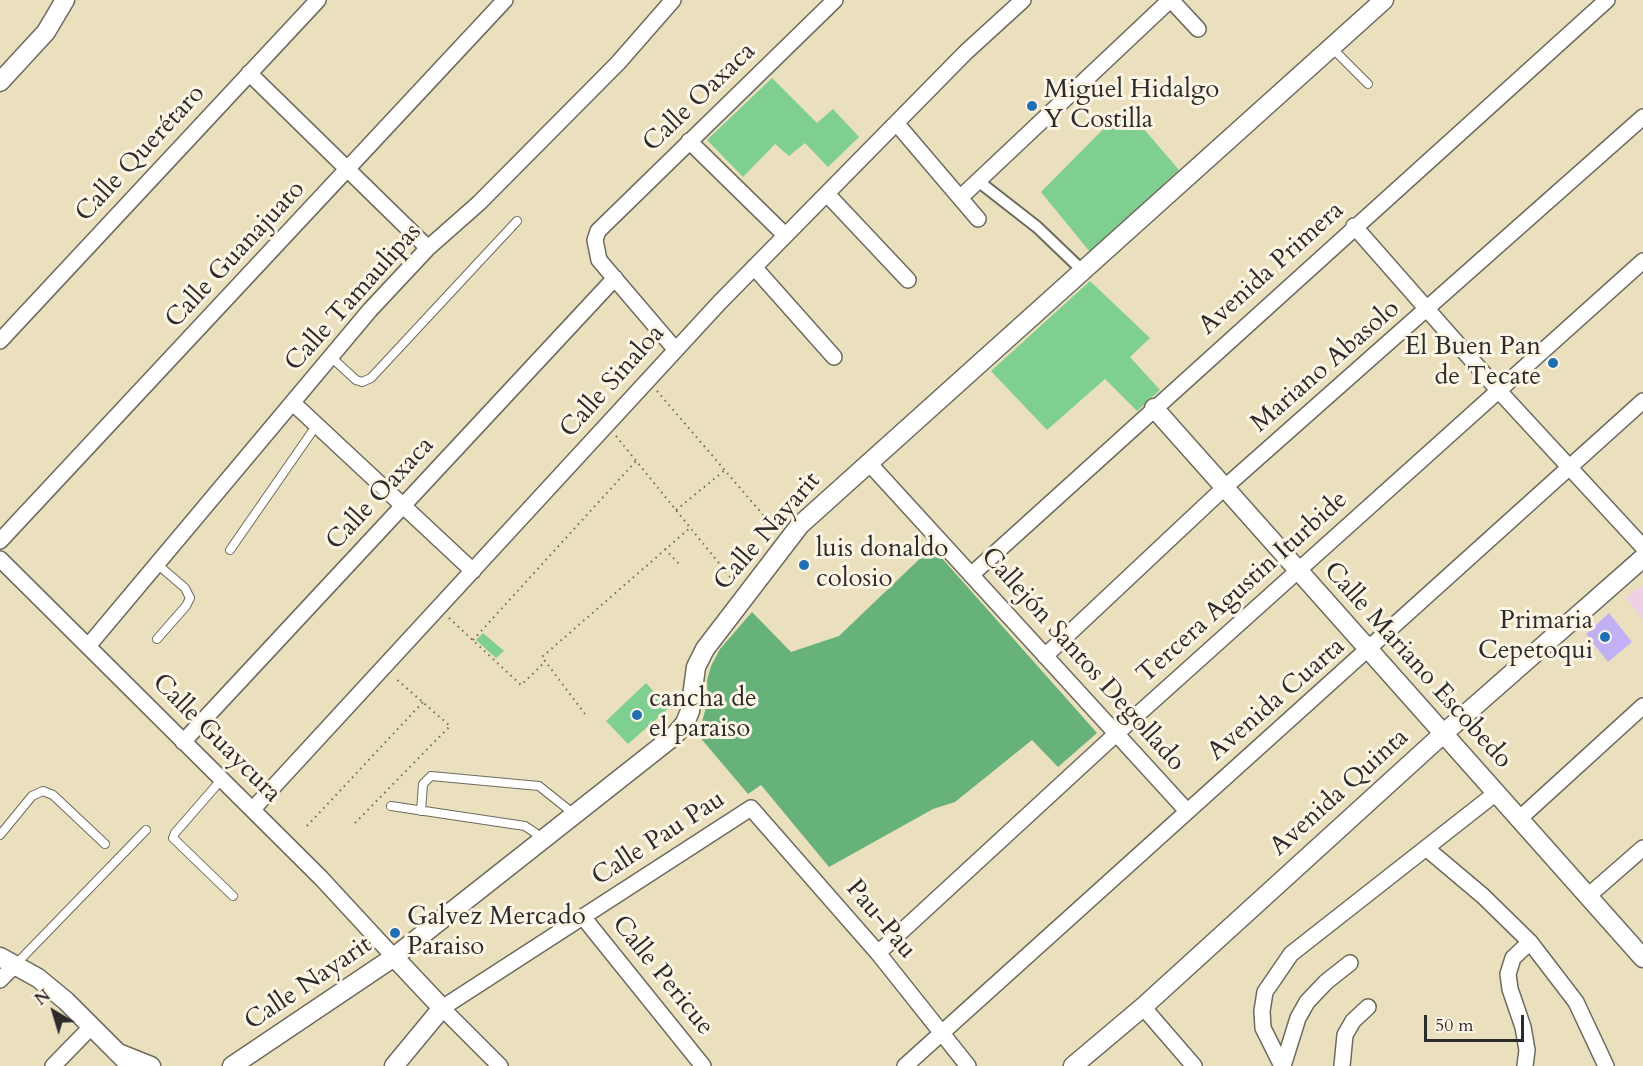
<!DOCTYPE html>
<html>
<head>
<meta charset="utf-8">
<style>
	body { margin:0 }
	#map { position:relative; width:1643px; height:1066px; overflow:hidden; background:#eae0bd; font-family:Cardo,serif }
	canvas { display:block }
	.north { position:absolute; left:24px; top:982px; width:60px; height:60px; -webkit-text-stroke:4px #fcf5e5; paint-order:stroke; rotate:322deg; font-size:16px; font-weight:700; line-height:24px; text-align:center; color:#2b2b2b }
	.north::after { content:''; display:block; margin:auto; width:21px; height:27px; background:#2b2b2b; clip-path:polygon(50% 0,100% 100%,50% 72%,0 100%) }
	.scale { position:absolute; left:1424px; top:1015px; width:100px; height:27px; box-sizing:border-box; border:3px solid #2b2b2b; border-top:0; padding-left:8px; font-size:18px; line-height:21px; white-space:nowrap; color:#2b2b2b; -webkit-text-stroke:4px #fcf5e5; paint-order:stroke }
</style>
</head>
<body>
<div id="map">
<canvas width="1643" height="1066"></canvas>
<div class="north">N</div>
<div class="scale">50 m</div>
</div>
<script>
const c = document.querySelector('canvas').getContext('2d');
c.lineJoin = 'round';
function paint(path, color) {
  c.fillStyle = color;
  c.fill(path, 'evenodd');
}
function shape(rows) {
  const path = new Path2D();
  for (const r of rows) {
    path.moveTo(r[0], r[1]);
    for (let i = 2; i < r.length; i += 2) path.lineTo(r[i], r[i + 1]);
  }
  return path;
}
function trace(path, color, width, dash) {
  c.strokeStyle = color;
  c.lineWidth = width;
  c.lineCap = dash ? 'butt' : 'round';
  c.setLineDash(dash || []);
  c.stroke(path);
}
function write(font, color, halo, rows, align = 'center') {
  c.font = font + ' Cardo,serif';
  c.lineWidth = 6;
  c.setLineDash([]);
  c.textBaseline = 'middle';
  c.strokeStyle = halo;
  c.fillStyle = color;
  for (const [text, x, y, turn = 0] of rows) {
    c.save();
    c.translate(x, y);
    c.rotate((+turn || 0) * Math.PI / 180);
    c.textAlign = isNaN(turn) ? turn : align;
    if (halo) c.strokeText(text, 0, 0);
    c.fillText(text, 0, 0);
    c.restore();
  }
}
paint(shape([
	[1643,585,1643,619,1626,598]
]), '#eed0e7');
paint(shape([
	[772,78,817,123,833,109,859,137,828,167,805,143,789,156,775,144,743,177,707,140],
	[1125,107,1179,170,1090,252,1041,192],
	[1090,281,1150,338,1130,357,1160,390,1137,411,1105,379,1047,430,991,371],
	[483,633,504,651,496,658,476,640],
	[646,683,669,708,628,744,606,721]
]), '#7fcf90');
paint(shape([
	[932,547,1097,733,1058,767,1032,740,955,802,933,809,829,867,761,785,748,794,698,735,708,701,707,680,711,666,720,649,752,612,791,652,839,636]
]), '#67b27a');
paint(shape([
	[1609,613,1632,642,1608,662,1586,634]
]), '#c1b1f4');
const service = shape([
	[1332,48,1368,84],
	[331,357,356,380,362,382,371,378,517,221],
	[230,550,316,426],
	[157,639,186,606,190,598,185,588,157,564],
	[222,779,175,833,173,838,233,896],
	[391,806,525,826,544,839],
	[421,811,423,784,431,776,539,786,574,814],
	[0,835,32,796,43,791,53,795,105,844],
	[15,965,146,830]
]);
const pedestrian = shape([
	[978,181,1037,227,1083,271]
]);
const minor = shape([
	[1171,0,1198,29],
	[249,73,428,248],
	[897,124,978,219],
	[689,141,785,235],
	[827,194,908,280],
	[961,197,1170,0],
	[1354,226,1499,391,1643,547],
	[754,267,834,357],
	[0,341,318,0],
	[675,349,599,260,595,240,598,231,835,0],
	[293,403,473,571],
	[868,462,1187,811],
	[0,541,505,0],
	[0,559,321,878,394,957],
	[971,575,1607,0],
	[89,645,370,310,428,248,479,203,618,63,673,0],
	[1045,656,1224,488,1643,117],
	[183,742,615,278],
	[253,809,720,302,966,52,1023,0],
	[1519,819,1643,706],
	[1426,848,1483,896,1530,942,1576,1002,1606,1066],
	[1588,896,1643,848],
	[583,917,703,1066],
	[878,953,1116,734,1643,261],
	[0,980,15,965],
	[1143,1007,1194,1066],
	[53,1066,92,1026],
	[500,1066,442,1008,751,808,878,953,968,1066],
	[905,1066,1643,401],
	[1282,1066,1263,1028,1262,1011,1265,992,1291,954,1496,793],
	[1283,1066,1298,1018,1307,1002,1326,982,1350,963],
	[1342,1066,1345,1035,1353,1021,1368,1007],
	[1525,1066,1527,1050,1523,1027,1510,989,1508,974,1513,958,1530,942]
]);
const tertiary = shape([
	[0,82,46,32,65,0],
	[1154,408,1643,958],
	[0,957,38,978,66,1001,131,1066],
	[121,1054,151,1066],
	[232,1066,394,957,674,736,685,723,690,711,696,667,705,649,800,525,1384,0],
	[394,1066,442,1008,394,957],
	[1073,1066,1143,1007,1443,734,1643,558]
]);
trace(service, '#6e6a5e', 10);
trace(pedestrian, '#6e6a5e', 14);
trace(minor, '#6e6a5e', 18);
trace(tertiary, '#6e6a5e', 21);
trace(shape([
	[657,391,776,530],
	[616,436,735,583],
	[676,510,725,470],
	[665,549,681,566],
	[449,618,521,685,545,662],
	[473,640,636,461],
	[585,714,542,657,691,527],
	[355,823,450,726,394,677],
	[307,826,423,702]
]), '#6e6a5e', 2, [1.5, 4.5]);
trace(service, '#fff', 8);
trace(pedestrian, '#fff', 10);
trace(minor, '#fff', 15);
trace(tertiary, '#fff', 18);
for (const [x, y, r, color] of [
	[1032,106,6,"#1f6fb2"],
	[1553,363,6,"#1f6fb2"],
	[804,565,6,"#1f6fb2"],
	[1605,637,6,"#1f6fb2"],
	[637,715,6,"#1f6fb2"],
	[395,933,6,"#1f6fb2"]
]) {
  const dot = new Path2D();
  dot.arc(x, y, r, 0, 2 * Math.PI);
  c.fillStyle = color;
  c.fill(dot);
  trace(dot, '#fcf5e5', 2);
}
write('26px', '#2b2b2b', '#fcf5e5', [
	["Miguel Hidalgo",1044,91],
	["Y Costilla",1044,121],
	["El Buen Pan",1541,348,"right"],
	["de Tecate",1541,378,"right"],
	["luis donaldo",816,550],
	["colosio",816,580],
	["Primaria",1593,622,"right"],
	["Cepetoqui",1593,652,"right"],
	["cancha de",649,700],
	["el paraiso",649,730],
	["Galvez Mercado",407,918],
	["Paraiso",407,948]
], 'left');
write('26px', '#2b2b2b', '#fcf5e5', [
	["Calle Oaxaca",700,98,-44],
	["Calle Querétaro",141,154,-47],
	["Calle Guanajuato",236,255,-47],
	["Avenida Primera",1272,269,-42],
	["Calle Tamaulipas",354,298,-48],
	["Mariano Abasolo",1326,367,-41],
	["Calle Sinaloa",613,382,-48],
	["Calle Oaxaca",381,494,-47],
	["Calle Nayarit",768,532,-49],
	["Tercera Agustin Iturbide",1243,588,-42],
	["Callejón Santos Degollado",1082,660,48],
	["Calle Mariano Escobedo",1417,666,48],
	["Avenida Cuarta",1277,700,-41],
	["Calle Guaycura",216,739,45],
	["Avenida Quinta",1340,793,-42],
	["Calle Pau Pau",659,839,-33],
	["Pau-Pau",880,920,50],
	["Calle Pericue",662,976,51],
	["Calle Nayarit",309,984,-34]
]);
</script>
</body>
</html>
